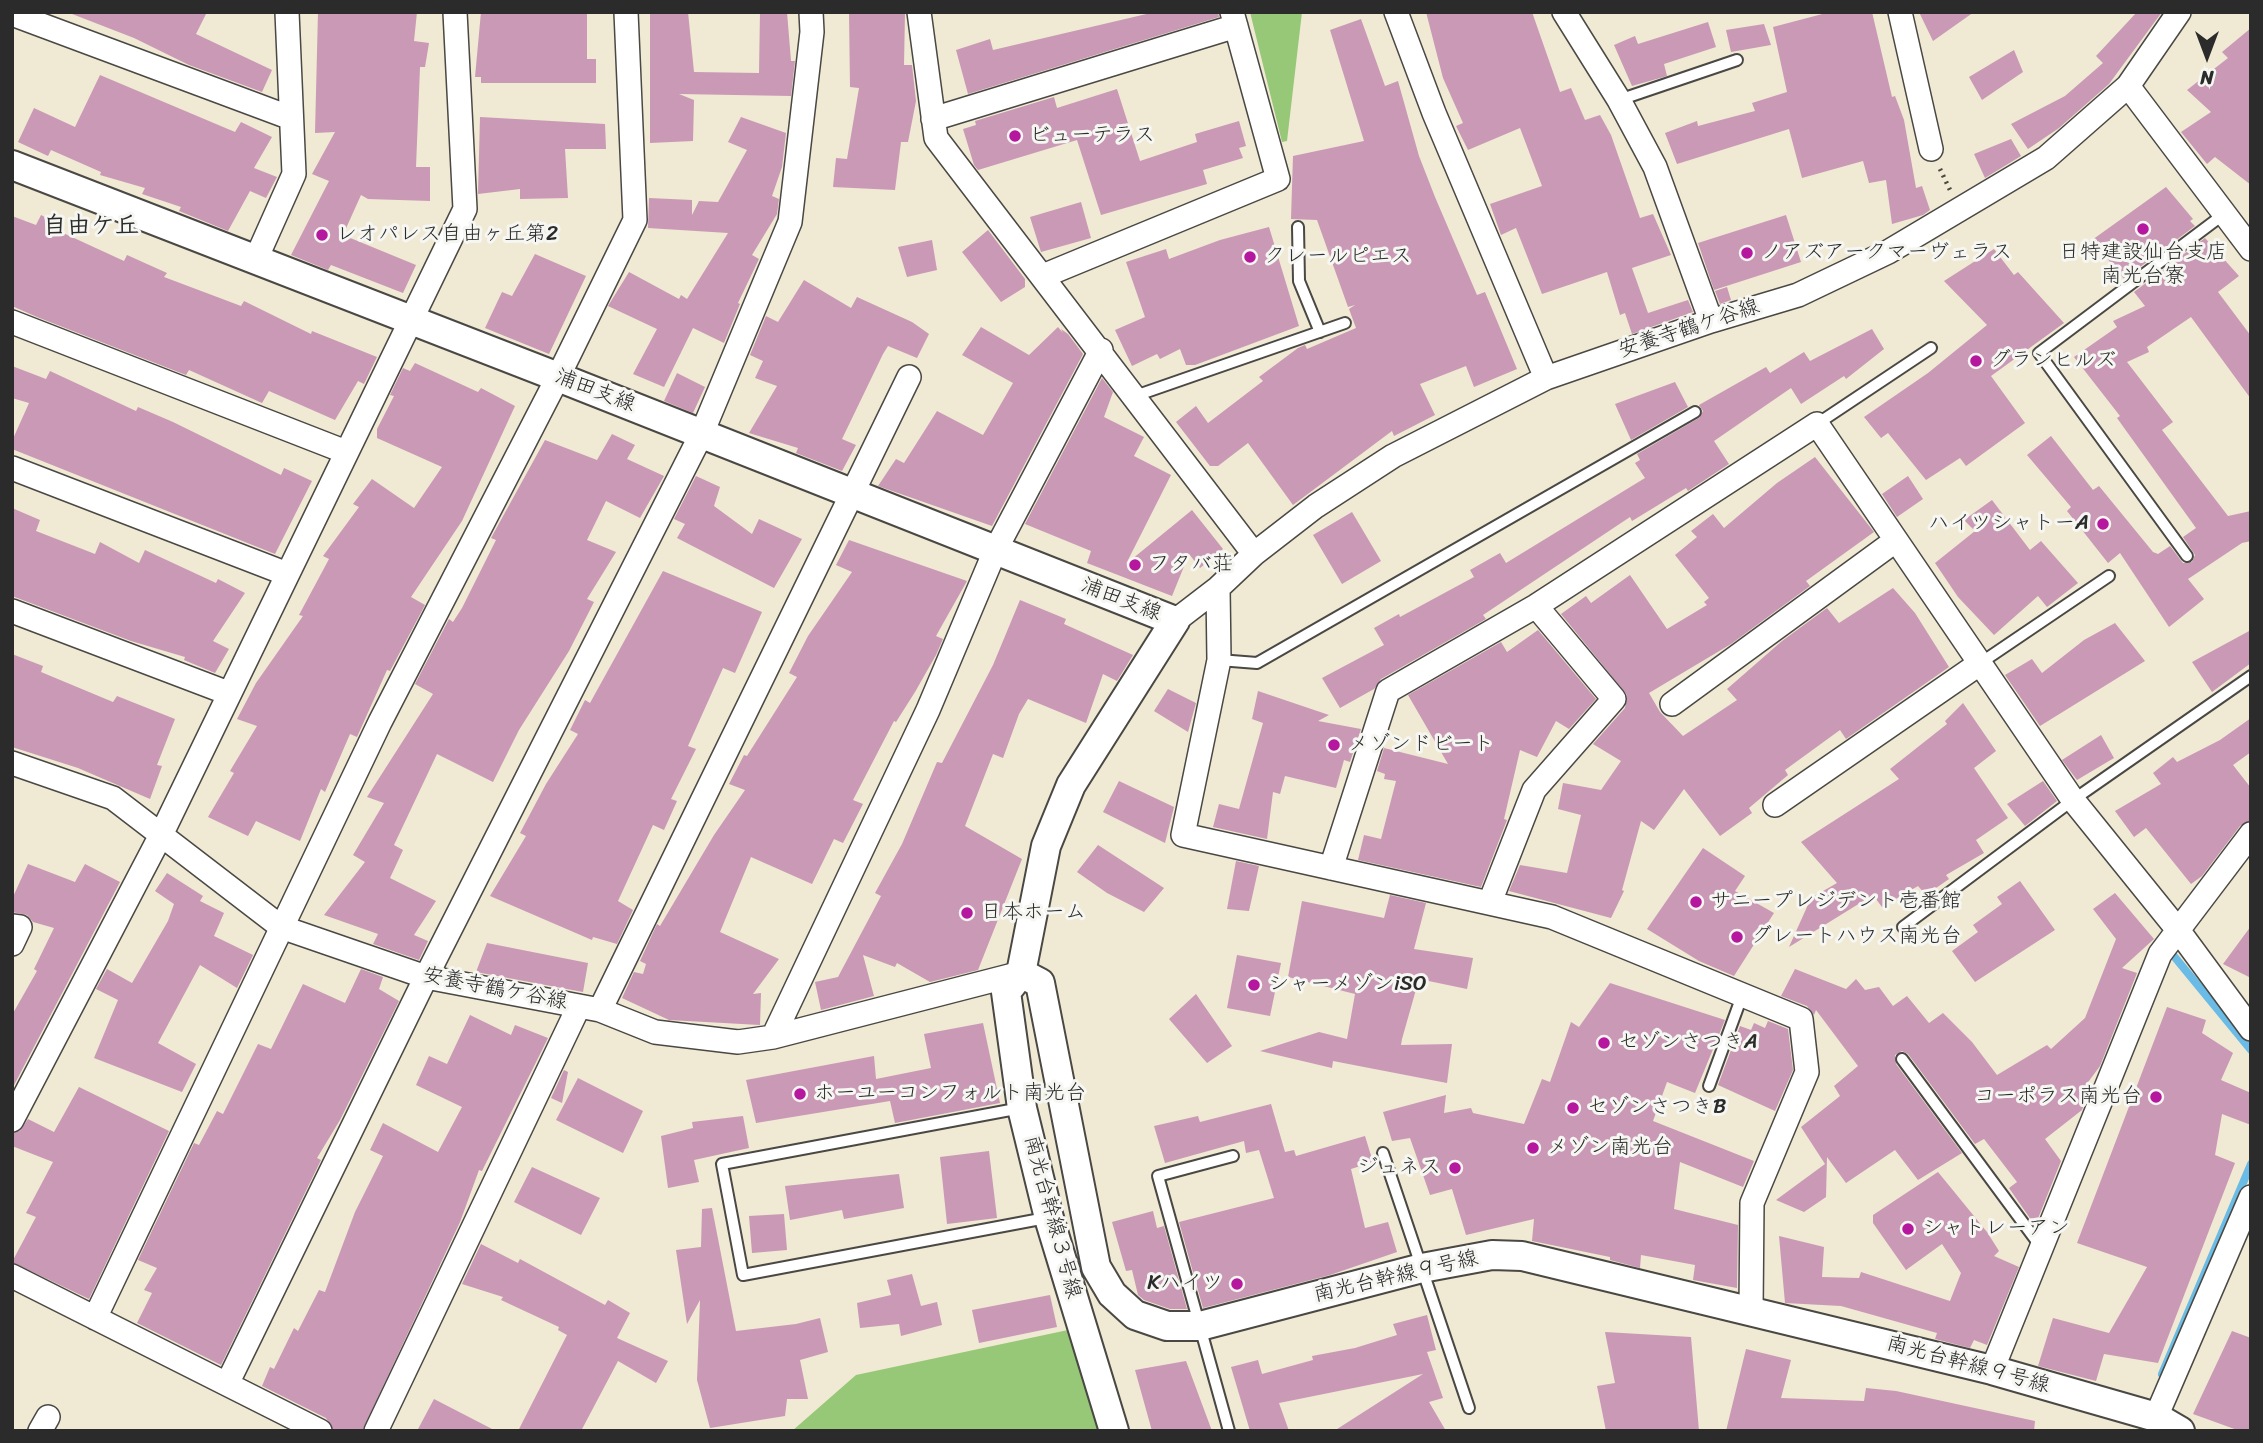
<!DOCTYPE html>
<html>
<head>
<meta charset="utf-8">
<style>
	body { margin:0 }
	#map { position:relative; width:2263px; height:1443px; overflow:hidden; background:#f0e9d3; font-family:Sriracha,sans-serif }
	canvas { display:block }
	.frame { position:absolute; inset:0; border:14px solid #2b2b2b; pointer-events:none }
	.north { position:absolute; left:2172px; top:21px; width:70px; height:70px; -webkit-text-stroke:5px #f6f6f2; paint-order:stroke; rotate:180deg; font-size:19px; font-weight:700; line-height:28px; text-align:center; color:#2b2b2b }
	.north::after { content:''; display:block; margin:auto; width:24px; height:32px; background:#2b2b2b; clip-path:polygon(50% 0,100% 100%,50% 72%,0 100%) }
</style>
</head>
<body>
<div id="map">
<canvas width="2263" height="1443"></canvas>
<div class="frame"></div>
<div class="north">N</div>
</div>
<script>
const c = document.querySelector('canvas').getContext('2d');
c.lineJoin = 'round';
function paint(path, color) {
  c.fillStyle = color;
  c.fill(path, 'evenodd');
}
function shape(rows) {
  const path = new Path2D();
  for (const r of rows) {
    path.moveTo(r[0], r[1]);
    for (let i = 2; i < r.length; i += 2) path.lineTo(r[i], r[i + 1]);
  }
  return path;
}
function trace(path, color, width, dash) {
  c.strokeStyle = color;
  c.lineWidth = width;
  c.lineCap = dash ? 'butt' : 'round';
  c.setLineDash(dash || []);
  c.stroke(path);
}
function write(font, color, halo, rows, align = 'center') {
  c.font = font + ' Sriracha,"Klee One",sans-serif';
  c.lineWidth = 6;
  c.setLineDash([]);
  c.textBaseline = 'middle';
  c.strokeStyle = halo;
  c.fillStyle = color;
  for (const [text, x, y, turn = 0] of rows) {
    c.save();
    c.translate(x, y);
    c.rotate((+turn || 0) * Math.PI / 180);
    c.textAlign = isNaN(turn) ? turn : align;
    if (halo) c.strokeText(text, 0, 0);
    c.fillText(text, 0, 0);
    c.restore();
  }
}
paint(shape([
	[1250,12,1302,12,1287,141,1282,142],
	[1068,1330,1100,1431,792,1431,856,1375]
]), '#96c877');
trace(shape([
	[2173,955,2251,1050],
	[2162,1374,2251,1164]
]), '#6abbe5', 8);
paint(shape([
	[67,12,207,12,196,34,272,70,262,92,189,65,134,38],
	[318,12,417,12,414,41,429,43,425,67,420,67,416,167,430,167,430,201,368,199,361,195,343,235,416,265,403,293,331,265,328,270,291,255,329,181,312,174,335,132,315,133],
	[481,12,587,12,587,59,596,59,596,83,481,83,481,77,475,77],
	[650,12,688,12,694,72,759,73,760,12,787,12,791,61,795,61,791,96,679,94,694,100,693,141,650,143],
	[849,12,905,12,904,65,912,65,916,101,908,142,901,142,895,190,833,187,836,158,847,159,859,88,850,87],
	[1155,12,1218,12,1219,17,968,94,956,50,990,39,993,50],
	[1426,12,1532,12,1560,92,1571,88,1585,120,1600,115,1611,135,1640,218,1653,214,1671,255,1632,268,1648,313,1688,300,1693,312,1632,334,1625,313,1620,315,1607,272,1542,294,1516,228,1501,235,1490,204,1542,186,1520,128,1468,150,1456,126,1463,123,1443,78],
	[1830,12,1872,12,1892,97,1895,96,1904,120,1916,188,1922,186,1930,210,1923,215,1892,224,1886,180,1869,183,1863,161,1802,178,1789,129,1677,164,1665,133,1697,121,1698,126,1755,111,1752,103,1787,92,1773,27],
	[1919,12,1974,12,1933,41],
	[2137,12,2162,12,2109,84,2059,128,2028,149,2011,124,2065,96,2103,63,2096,56],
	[1361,19,1385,86,1398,81,1419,156,1435,197,1477,295,1485,292,1517,369,1474,387,1466,366,1420,384,1435,415,1394,436,1392,431,1293,505,1248,443,1218,466,1210,466,1176,422,1196,406,1208,423,1263,381,1259,377,1298,348,1305,345,1307,349,1356,328,1349,309,1355,305,1348,307,1317,220,1291,219,1293,156,1364,141,1330,30],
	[1708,22,1716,47,1664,64,1667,76,1632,86,1614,45,1635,36,1638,44],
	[1764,24,1771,45,1731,52,1726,30],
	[2251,28,2251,185,2215,157,2207,164,2181,132,2211,112,2187,90,2228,58,2222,52],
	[2014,50,2023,72,1982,100,1969,77],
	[100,75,235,132,241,122,272,137,254,168,277,177,266,198,250,191,228,231,179,211,181,207,142,194,145,188,100,175,101,172,51,150,48,156,18,142,34,108,75,127],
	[1117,89,1140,161,1197,142,1195,134,1239,121,1246,146,1239,148,1243,158,1203,170,1207,184,1101,215,1077,140,978,170,974,165,963,129,976,125,975,121,1054,97,1057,108],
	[480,117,605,124,606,149,565,149,568,198,520,199,520,189,478,194],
	[741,117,786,133,782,167,772,196,779,199,777,214,752,255,759,259,738,303,740,304,724,343,693,328,664,387,633,374,657,329,608,306,629,272,679,299,681,295,687,299,728,233,648,228,649,198,692,200,692,215,699,201,718,202,747,150,728,142],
	[2011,139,2021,156,1985,178,1974,154],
	[2166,187,2193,219,2190,221,2195,226,2124,279,2092,240],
	[1081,202,1091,238,1041,252,1030,217],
	[41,215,64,227,61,232,124,261,127,255,167,273,164,277,241,306,244,301,311,334,312,331,377,357,364,384,358,381,335,420,269,391,262,403,189,370,186,375,37,317,12,306,12,216,36,225],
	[1786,215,1801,262,1714,290,1698,243],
	[1269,227,1299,326,1195,365,1186,365,1180,349,1160,359,1157,354,1132,366,1115,330,1145,317,1126,262,1166,249,1169,259,1220,240],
	[988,230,1025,279,1025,287,1001,302,962,252],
	[2205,238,2239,276,2218,292,2251,336,2251,399,2191,317,2147,347,2149,352,2127,362,2173,422,2162,430,2228,516,2251,511,2251,541,2242,543,2188,579,2204,599,2169,627,2120,553,2108,563,2067,511,2071,507,2027,455,2051,436,2093,490,2099,486,2153,552,2158,554,2170,546,2183,563,2192,562,2195,555,2183,537,2196,528,2117,418,2120,416,2074,357,2117,327,2113,321,2145,306,2134,292],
	[932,240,937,270,907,277,898,247],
	[1994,249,2014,275,2018,272,2064,323,1991,376,2025,423,1966,466,1960,458,1926,480,1888,433,1881,438,1864,417,1928,373,1987,325,1944,281],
	[535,254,586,276,549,354,485,328,502,292,512,296],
	[804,280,851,308,857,297,912,322,929,334,917,358,888,346,883,354,842,439,856,445,842,471,796,453,798,448,749,433,777,386,755,378,763,361,750,355,766,316,778,322],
	[1727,287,1731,300,1720,304,1715,291],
	[981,327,1029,355,1058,327,1063,333,1061,329,1068,334,1083,354,992,526,878,486,896,459,904,463,937,411,983,435,1013,383,962,355],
	[1872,329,1884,349,1846,379,1844,376,1801,404,1791,388,1714,441,1729,464,1688,491,1686,488,1632,521,1630,517,1483,615,1486,619,1381,679,1374,689,1340,708,1322,678,1384,645,1374,628,1399,614,1400,617,1474,577,1470,570,1500,553,1506,563,1645,478,1635,463,1640,460,1637,454,1699,418,1703,411,1699,405,1766,367,1770,373,1804,352,1810,361],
	[415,363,478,392,481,388,515,406,462,521,411,597,425,605,390,671,387,670,357,737,350,734,325,792,321,789,300,841,256,821,248,836,208,817,234,773,230,771,257,726,237,719,256,683,303,616,299,615,329,559,323,556,359,507,353,504,372,479,414,508,442,467,377,438,377,429,394,396,390,395,403,368,410,371],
	[12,366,46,379,50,371,136,411,138,407,173,422,281,475,284,468,312,481,275,554,12,449,12,441,29,403,12,398],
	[677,373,705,387,693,413,664,401],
	[1102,378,1113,392,1104,417,1144,437,1134,456,1171,475,1126,564,1192,510,1223,549,1200,568,1189,554,1172,596,1087,563,1091,551,1025,524],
	[1675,382,1688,407,1631,440,1615,404],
	[612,434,635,445,627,459,664,476,640,518,606,501,587,540,616,552,587,599,594,602,569,651,519,730,493,782,437,754,394,845,403,850,390,878,436,901,414,935,428,941,419,960,373,944,378,934,324,915,365,862,353,855,384,803,367,797,433,694,415,684,449,619,453,622,462,608,496,540,491,538,545,440,597,460],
	[1815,457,1874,532,1806,581,1810,586,1731,644,1649,693,1660,712,1683,736,1737,700,1727,689,1782,641,1827,608,1839,623,1893,588,1915,613,1949,667,1846,739,1840,730,1785,770,1788,775,1749,808,1752,813,1720,836,1684,789,1654,830,1641,821,1622,890,1624,891,1611,918,1509,891,1520,865,1567,873,1581,815,1558,809,1563,783,1601,790,1621,761,1593,744,1625,708,1627,695,1561,614,1586,596,1591,603,1630,575,1667,629,1707,605,1704,602,1709,598,1675,555,1697,537,1691,531,1713,514,1724,528,1777,483],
	[696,476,720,487,714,506,752,534,759,519,802,539,774,588,677,538,685,524,674,519],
	[1908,476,1923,499,1897,517,1882,494],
	[1992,500,2030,550,2041,541,2078,583,2047,607,2038,596,1994,635,1958,597,1935,563,1975,531,1964,520],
	[12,508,40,520,36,531,95,554,100,542,139,563,145,550,216,583,218,579,245,593,213,641,229,649,215,673,184,660,185,657,131,641,12,596],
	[1352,512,1381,561,1342,584,1313,535],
	[849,540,967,581,936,636,943,639,936,655,915,692,896,722,894,721,853,800,863,804,843,843,834,839,812,884,751,857,720,932,779,959,753,994,761,993,760,1025,669,1020,622,998,634,972,643,974,646,964,640,961,657,924,660,926,714,835,745,790,729,784,744,755,747,756,797,677,789,673,808,636,852,572,836,565],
	[663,571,762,612,735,673,723,668,688,746,696,749,671,799,677,801,664,830,653,825,618,901,633,910,617,944,593,937,592,940,490,896,526,836,520,833,546,784,578,734,570,730,585,700,590,703],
	[1020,600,1066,619,1064,624,1133,655,1117,681,1103,674,1086,723,1028,699,1019,714,1003,758,993,754,965,826,1022,859,978,970,930,982,897,963,895,967,863,955,874,996,821,1010,815,982,838,977,881,896,875,893,902,844,937,762,942,763,993,665],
	[2115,623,2145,661,2040,726,2005,675,2032,659,2042,673,2084,640],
	[1538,630,1596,699,1569,729,1556,721,1537,757,1520,750,1504,819,1507,820,1481,887,1358,860,1364,835,1381,839,1396,781,1384,779,1385,774,1377,771,1384,748,1448,764,1408,695,1501,642,1507,652],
	[2251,630,2251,663,2212,692,2192,662],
	[12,654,43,666,41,672,113,702,117,696,175,719,157,765,162,766,150,799,78,768,12,747],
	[1168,689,1196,703,1188,732,1154,711],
	[1258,691,1329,715,1318,721,1361,729,1350,762,1344,760,1336,788,1285,776,1280,794,1273,792,1267,839,1213,827,1219,804,1239,809,1263,723,1252,719],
	[1963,703,1996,751,1974,768,2008,818,1976,840,1984,853,1946,875,1949,879,1926,895,1918,886,1882,907,1873,895,1789,947,1811,898,1837,883,1801,842,1899,779,1890,769,1947,724,1945,721],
	[2251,718,2251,752,2233,765,2251,788,2251,820,2240,826,2202,876,2191,884,2146,828,2134,837,2115,811,2161,784,2153,773,2173,757,2177,762,2220,740],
	[2101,735,2114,758,2077,780,2062,760],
	[1119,781,1174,807,1165,843,1103,812],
	[2043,781,2057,801,2025,826,2007,804],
	[1098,845,1164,888,1144,912,1107,893,1077,872],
	[1703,848,1745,876,1735,891,1774,913,1734,976,1699,961,1647,929],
	[1236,861,1259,866,1249,911,1227,909],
	[28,864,75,882,85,864,120,882,12,1089,12,1015,37,971,34,969,54,928,33,922,27,915,12,912,12,899],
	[167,873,203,896,200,901,224,913,214,936,253,955,237,988,200,965,158,1043,196,1064,182,1092,94,1058,118,1000,96,989,107,969,132,983,168,921,174,904,155,891],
	[2020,881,2055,930,1975,982,1952,951,1978,932,1973,925,2002,904,1997,897],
	[2115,893,2154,939,2122,968,2137,973,2100,1066,2083,1089,2088,1094,2082,1110,2045,1139,2061,1161,2037,1221,2034,1224,2009,1188,2017,1182,1984,1139,1975,1144,1908,1054,1902,1051,1895,1055,1896,1064,1962,1153,1918,1180,1895,1150,1846,1183,1827,1157,1826,1197,1804,1212,1776,1200,1825,1164,1801,1127,1840,1096,1834,1086,1858,1066,1816,1010,1814,1015,1807,1006,1781,996,1795,969,1846,989,1856,979,1865,990,1879,987,1893,1006,1907,996,1929,1023,1943,1013,1972,1042,1997,1075,2047,1045,2051,1049,2085,1018,2116,939,2093,909],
	[1390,895,1426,903,1414,949,1473,958,1467,989,1419,979,1402,1039,1401,1045,1452,1044,1447,1083,1333,1061,1332,1068,1260,1051,1319,1032,1347,1039,1355,994,1288,977,1302,901,1384,918],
	[2251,926,2251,978,2223,964],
	[487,943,588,963,583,992,476,972],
	[1237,955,1281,963,1270,1016,1227,1008],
	[361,969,383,977,379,989,399,1001,340,1120,317,1158,321,1160,221,1365,137,1323,152,1293,144,1290,157,1268,138,1260,194,1143,199,1145,217,1111,223,1114,258,1044,271,1049,303,984,345,1003],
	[1610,983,1725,1020,1695,1093,1667,1082,1653,1121,1754,1161,1743,1187,1680,1162,1674,1209,1738,1225,1737,1288,1693,1280,1695,1265,1641,1255,1640,1268,1610,1260,1610,1257,1532,1241,1534,1219,1466,1235,1452,1189,1430,1195,1410,1138,1392,1141,1383,1112,1446,1095,1444,1113,1471,1108,1473,1113,1524,1124,1542,1079,1550,1082,1571,1022,1579,1027],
	[1196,994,1232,1046,1207,1063,1169,1019],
	[2167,1007,2206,1020,2202,1033,2233,1053,2221,1080,2251,1093,2251,1125,2222,1114,2215,1155,2235,1163,2158,1363,2104,1354,2096,1381,2038,1366,2053,1318,2109,1333,2147,1267,2077,1243],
	[470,1015,511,1035,515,1025,548,1038,482,1171,479,1170,460,1222,362,1431,334,1431,326,1418,262,1386,270,1367,274,1369,294,1328,298,1331,319,1290,325,1292,355,1212,383,1156,370,1150,383,1123,438,1152,462,1107,416,1085,429,1056,447,1064],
	[1768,1021,1788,1029,1793,1070,1775,1111,1718,1085,1740,1026,1751,1030,1754,1023,1765,1028],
	[983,1023,1000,1103,895,1123,890,1101,756,1123,746,1080,874,1056,876,1079,931,1068,924,1034],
	[564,1070,568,1072,562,1103,551,1098],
	[578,1078,643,1111,623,1153,556,1120],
	[79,1087,169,1131,89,1299,12,1262,36,1217,26,1213,53,1162,12,1146,12,1134,20,1131,28,1119,54,1132],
	[1271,1104,1285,1152,1294,1150,1296,1156,1365,1136,1373,1162,1351,1169,1365,1228,1388,1222,1397,1252,1330,1275,1203,1308,1179,1222,1274,1198,1259,1150,1246,1153,1244,1141,1165,1163,1154,1126,1198,1116,1200,1122],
	[743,1116,749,1148,694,1160,699,1182,668,1188,661,1136,693,1128,692,1122],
	[989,1151,997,1218,947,1224,940,1157],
	[532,1167,600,1198,581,1235,514,1202],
	[1938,1172,1987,1232,1999,1251,1994,1256,2019,1267,1987,1345,1974,1340,1970,1348,1935,1339,1937,1333,1841,1306,1785,1303,1779,1236,1824,1247,1822,1277,1859,1278,1861,1272,1950,1301,1961,1273,1942,1244,1906,1270,1873,1223,1873,1215],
	[899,1174,904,1208,844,1219,842,1210,790,1220,785,1186],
	[712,1208,736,1331,796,1324,820,1318,828,1352,800,1360,808,1399,787,1399,785,1416,710,1428,697,1380,700,1300,687,1324,676,1250,701,1247,702,1209],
	[1153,1211,1157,1228,1164,1226,1187,1309,1170,1309,1144,1300,1138,1295,1132,1270,1126,1271,1112,1222],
	[784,1214,787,1250,752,1253,749,1216],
	[481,1244,518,1263,520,1259,605,1305,608,1300,630,1313,617,1338,668,1361,656,1383,618,1361,581,1431,518,1431,567,1335,558,1330,559,1327,501,1300,503,1297,462,1284],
	[912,1274,921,1306,937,1302,942,1325,901,1336,899,1324,860,1328,857,1303,891,1295,887,1280],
	[1050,1295,1057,1327,979,1343,972,1310],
	[1427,1315,1436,1350,1427,1352,1443,1398,1429,1402,1446,1431,1334,1431,1423,1374,1279,1403,1289,1431,1250,1431,1231,1367,1258,1360,1262,1374,1313,1360,1312,1356,1355,1348,1397,1335,1393,1324],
	[2232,1331,2251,1338,2251,1431,2240,1431,2193,1414],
	[1605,1332,1691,1337,1699,1431,1606,1431,1597,1386,1615,1383],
	[1746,1349,1791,1360,1781,1398,1864,1401,1866,1388,1896,1391,2035,1421,2034,1431,1726,1431],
	[1186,1361,1212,1431,1152,1431,1135,1370],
	[434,1399,496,1431,417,1431]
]), '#c999b6');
const service = shape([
	[1619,100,1737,60],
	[1298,227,1299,281,1320,332],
	[1135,396,1345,323],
	[1817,424,1931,348],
	[2187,556,2039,353,2224,214],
	[1219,660,1257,663,1695,412],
	[1979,664,2109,576],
	[1903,927,2073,800,2251,676],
	[1902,1059,2041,1247],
	[1709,1086,1742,996],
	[1021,1108,722,1164,743,1275,1046,1218],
	[1383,1153,1469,1408],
	[1229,1431,1158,1176,1233,1156]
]);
const minor = shape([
	[919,12,936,138,1254,554],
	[1396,12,1434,113,1546,378],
	[1564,12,1619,100,1655,167,1711,321],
	[1900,12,1931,149],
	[12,14,291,118],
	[2128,86,2251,249],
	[933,119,1236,26],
	[256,259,294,174,287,12],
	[1043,276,1278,179,1232,12],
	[12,322,346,452],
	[12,468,287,574],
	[1218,588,1219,660,1183,835,1552,917,1801,1019,1807,1072,1752,1203,1751,1310],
	[12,611,228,693],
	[1175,621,1218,588,1254,554,1316,506,1393,456,1546,378,1711,321,1798,295,1888,252,2046,158,2128,86,2179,12],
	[1672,704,1895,541],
	[12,763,113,798,281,927,426,977,600,1010,655,1032,738,1042,773,1037,1021,973],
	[1775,805,1979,664],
	[1331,868,1388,691,1536,606,1817,424,2073,800,2178,930,2251,1029],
	[1490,902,1534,790,1614,699,1536,606],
	[12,926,20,927,12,944],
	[600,1010,909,377],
	[773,1037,928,710,995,551,1101,350],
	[12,1120,162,833,465,209,455,12],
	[12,1276,320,1431],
	[95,1318,380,722,558,377,635,220,626,12],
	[1992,1370,2160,954,2251,834],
	[227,1384,426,977,702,433,790,222,812,32,811,12],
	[2156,1417,2251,1197],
	[40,1431,48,1417],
	[376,1431,579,1006]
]);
const tertiary = shape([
	[12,165,558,377,1175,621,1071,785,1046,846,1021,973,1006,992,1022,1108,1049,1218,1114,1431],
	[1021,973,1040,983,1096,1267,1112,1294,1135,1315,1167,1326,1200,1326,1422,1268,1492,1255,1522,1256,1992,1370,2156,1417,2180,1431]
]);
trace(service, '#494844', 14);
trace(minor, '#494844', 26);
trace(tertiary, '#494844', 32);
trace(shape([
	[1940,169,1950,190]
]), '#494844', 4.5, [2, 5]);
trace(service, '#fff', 10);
trace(minor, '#fff', 23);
trace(tertiary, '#fff', 28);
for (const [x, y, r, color] of [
	[1015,136,7,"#b5179e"],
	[2143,229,7,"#b5179e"],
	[322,235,7,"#b5179e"],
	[1747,253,7,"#b5179e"],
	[1250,257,7,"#b5179e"],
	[1976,361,7,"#b5179e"],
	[2103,524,7,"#b5179e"],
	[1135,565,7,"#b5179e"],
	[1334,745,7,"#b5179e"],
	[1696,902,7,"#b5179e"],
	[967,913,7,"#b5179e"],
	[1737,937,7,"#b5179e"],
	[1254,985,7,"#b5179e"],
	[1604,1043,7,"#b5179e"],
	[800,1094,7,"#b5179e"],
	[2156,1097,7,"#b5179e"],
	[1573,1108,7,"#b5179e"],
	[1533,1148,7,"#b5179e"],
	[1455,1168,7,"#b5179e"],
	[1908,1229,7,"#b5179e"],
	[1237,1284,7,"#b5179e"]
]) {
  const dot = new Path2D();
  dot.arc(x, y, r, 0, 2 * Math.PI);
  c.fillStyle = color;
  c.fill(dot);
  trace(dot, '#f6f6f2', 2.5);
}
write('21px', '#2b2b2b', '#f6f6f2', [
	["ビューテラス",1029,136],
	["レオパレス自由ヶ丘第2",336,235],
	["ノアズアークマーヴェラス",1761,253],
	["日特建設仙台支店",2143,253,"center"],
	["南光台寮",2143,277,"center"],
	["クレールピエス",1264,257],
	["グランヒルズ",1990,361],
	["ハイツシャトーA",2089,524,"right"],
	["フタバ荘",1149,565],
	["メゾンドビート",1348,745],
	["サニープレジデント壱番館",1710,902],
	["日本ホーム",981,913],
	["グレートハウス南光台",1751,937],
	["シャーメゾンiSO",1268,985],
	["セゾンさつきA",1618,1043],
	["ホーユーコンフォルト南光台",814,1094],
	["コーポラス南光台",2142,1097,"right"],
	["セゾンさつきB",1587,1108],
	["メゾン南光台",1547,1148],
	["ジュネス",1441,1168,"right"],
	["シャトレーアン",1922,1229],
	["Kハイツ",1223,1284,"right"]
], 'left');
write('21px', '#2b2b2b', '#f6f6f2', [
	["安養寺鶴ケ谷線",1689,329,-18],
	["浦田支線",595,391,21],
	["浦田支線",1121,600,21],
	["安養寺鶴ケ谷線",495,989,11],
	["南光台幹線３号線",1052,1217,75],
	["南光台幹線９号線",1396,1277,-13],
	["南光台幹線９号線",1968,1365,15]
]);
write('bold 24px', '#2b2b2b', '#f6f6f2', [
	["自由ケ丘",91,227]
]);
</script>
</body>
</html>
